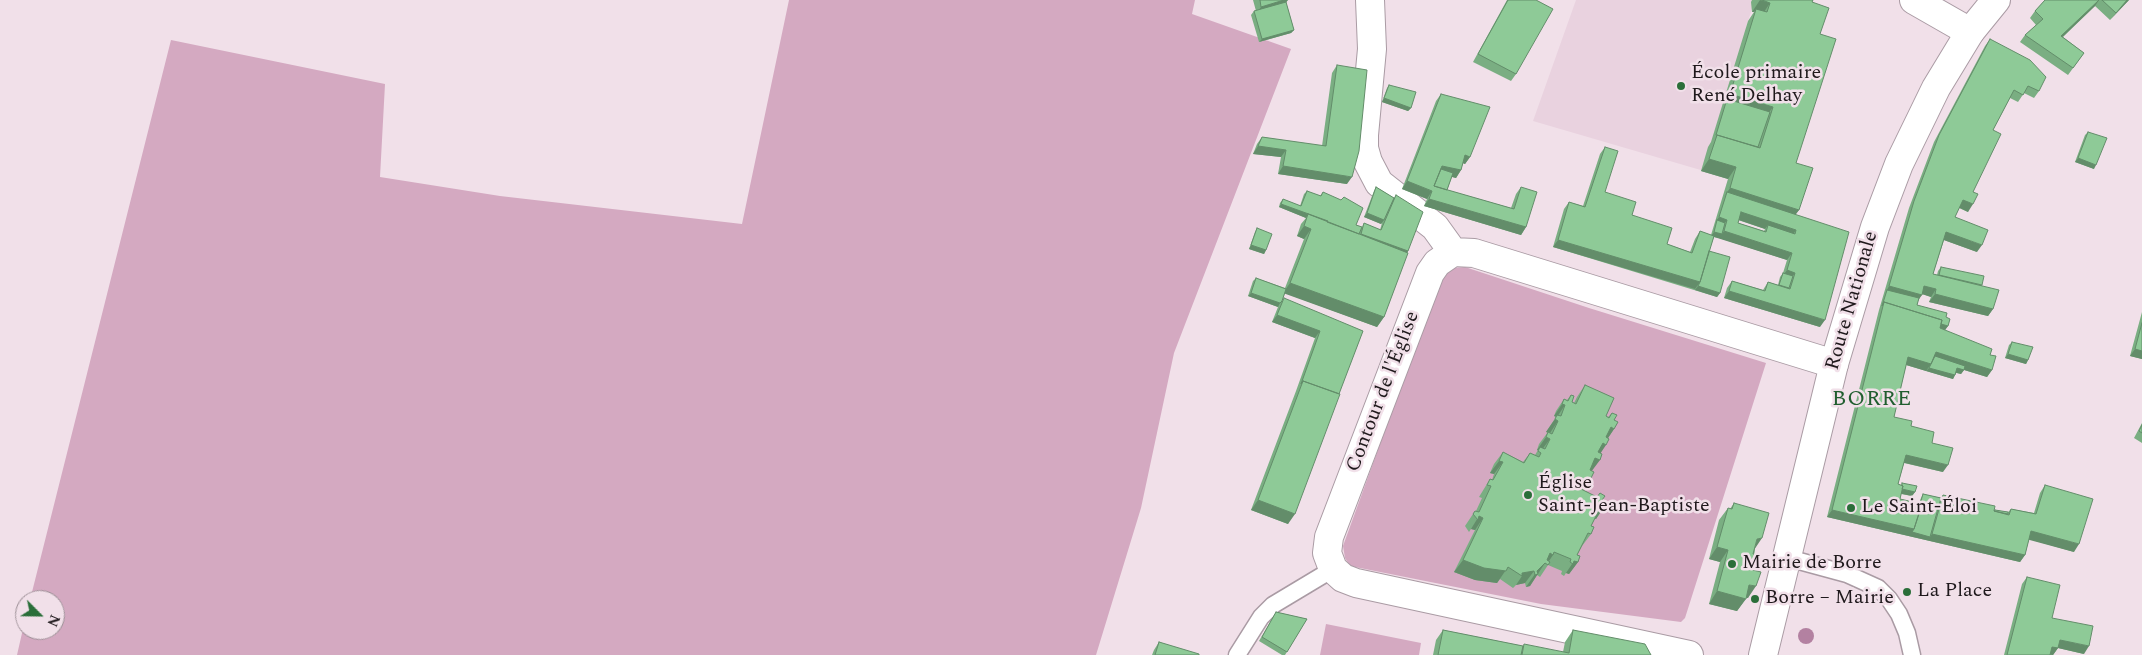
<!DOCTYPE html>
<html>
<head>
<meta charset="utf-8">
<style>
	body { margin:0 }
	#map { position:relative; width:2142px; height:655px; overflow:hidden; background:#f1e0e9; font-family:Spectral,serif }
	canvas { display:block }
	.north { position:absolute; left:15px; top:590px; width:50px; height:50px; box-sizing:border-box; background:#f1e0e9; border:1px solid #9d9097; border-radius:50%; rotate:113deg; font-size:14px; font-weight:700; line-height:20px; text-align:center; color:#1f191c }
	.north::after { content:''; display:block; margin:auto; width:18px; height:22px; background:#2a6e39; clip-path:polygon(50% 0,100% 100%,50% 72%,0 100%) }
</style>
</head>
<body>
<div id="map">
<canvas width="2142" height="655"></canvas>
<div class="north">N</div>
</div>
<script>
const c = document.querySelector('canvas').getContext('2d');
c.lineJoin = 'round';
function paint(path, color) {
  c.fillStyle = color;
  c.fill(path, 'evenodd');
}
function shape(rows) {
  const path = new Path2D();
  for (const r of rows) {
    path.moveTo(r[0], r[1]);
    for (let i = 2; i < r.length; i += 2) path.lineTo(r[i], r[i + 1]);
  }
  return path;
}
function trace(path, color, width, dash) {
  c.strokeStyle = color;
  c.lineWidth = width;
  c.lineCap = dash ? 'butt' : 'round';
  c.setLineDash(dash || []);
  c.stroke(path);
}
function write(font, color, halo, rows, align = 'center') {
  c.font = font + ' Spectral,serif';
  c.lineWidth = 5;
  c.setLineDash([]);
  c.textBaseline = 'middle';
  c.strokeStyle = halo;
  c.fillStyle = color;
  for (const [text, x, y, turn = 0] of rows) {
    c.save();
    c.translate(x, y);
    c.rotate((+turn || 0) * Math.PI / 180);
    c.textAlign = isNaN(turn) ? turn : align;
    if (halo) c.strokeText(text, 0, 0);
    c.fillText(text, 0, 0);
    c.restore();
  }
}
paint(shape([
	[1576,0,1755,0,1746,27,1828,51,1722,200,1728,178,1533,121]
]), '#e9d2df');
paint(shape([
	[789,0,1195,0,1192,14,1291,49,1174,353,1141,508,1096,655,17,655,25,620,25,630,55,630,55,600,30,600,171,40,385,84,380,177,500,196,742,224],
	[1465,267,1589,308,1766,363,1685,618,1681,622,1541,604,1350,566,1345,558,1343,546,1441,276,1452,268],
	[1326,624,1421,643,1419,655,1320,655]
]), '#d4a9c1');
const lane = shape([
	[1788,558,1847,574,1878,588,1889,599,1899,614,1907,633,1912,655],
	[1237,655,1261,617,1273,605,1333,569]
]);
const street = shape([
	[1370,0,1372,49,1364,135,1364,148,1368,162,1379,183,1435,227,1453,252],
	[1914,0,1970,32],
	[1689,655,1356,583,1343,578,1333,569,1327,553,1329,537,1430,273,1437,263,1453,252,1474,253,1834,364]
]);
const secondary = shape([
	[1763,655,1834,364,1875,227,1899,164,1936,88,1970,32,1996,0]
]);
trace(lane, '#aa9ba4', 19);
trace(street, '#aa9ba4', 30);
trace(secondary, '#aa9ba4', 30);
trace(lane, '#fff', 16);
trace(street, '#fff', 28);
trace(secondary, '#fff', 28);
c.fillStyle = '#b381a1';
for (const [x, y] of [
	[1806,636]
]) {
  c.beginPath();
  c.arc(x, y, 8, 0, 2 * Math.PI);
  c.fill();
}
paint(shape([
	[1253,0,1288,0,1286,2,1294,30,1291,33,1259,42,1251,15,1254,11,1256,11],
	[1507,0,1536,0,1516,74,1511,81,1473,62],
	[1752,0,1813,0,1812,2,1820,34,1796,163,1799,210,1795,215,1820,327,1724,298,1727,288,1732,281,1763,290,1768,282,1778,285,1780,277,1783,273,1787,260,1719,238,1714,237,1709,251,1720,293,1717,297,1553,247,1564,209,1569,202,1583,206,1600,154,1605,147,1605,192,1667,244,1690,252,1695,239,1700,231,1711,235,1728,179,1701,171,1708,147,1711,142,1748,21,1754,12,1752,12,1751,2],
	[1738,220,1765,229,1764,231,1738,223],
	[2045,0,2129,0,2110,20,2095,6,2063,37,2084,53,2068,75,2020,42,2025,35,2036,25,2030,18,2035,11],
	[1990,39,2039,91,2034,98,2024,93,2018,102,2010,98,1993,130,1973,192,1968,212,1959,208,1955,217,1977,252,1944,240,1933,274,1937,275,1938,271,1941,267,1982,285,1993,309,1988,316,1929,302,1931,297,1922,294,1919,298,1917,305,1948,326,1945,330,1940,328,1990,355,1992,370,1987,377,1964,370,1961,374,1956,373,1953,379,1906,365,1894,417,1911,426,1932,443,1943,472,1904,463,1898,484,1901,485,1902,483,1915,492,1912,496,1901,494,1900,499,1919,503,1921,498,1923,494,1941,498,1943,495,1995,510,2008,512,2011,509,2034,513,2040,493,2045,485,2074,552,2029,539,2025,555,2020,562,1827,517,1879,310,1909,208,1934,142,1985,46],
	[1337,65,1347,184,1278,174,1281,157,1253,154,1257,144,1262,137,1322,146,1332,73],
	[1389,85,1411,108,1408,111,1382,102,1387,88],
	[1441,94,1470,157,1465,164,1463,163,1461,170,1456,178,1452,177,1447,190,1511,208,1516,194,1521,187,1526,227,1521,235,1424,206,1427,199,1402,189,1436,101],
	[2088,132,2094,169,2075,162,2085,135],
	[1376,187,1394,198,1396,195,1408,251,1384,317,1377,327,1285,293,1282,301,1363,331,1288,524,1251,510,1296,391,1315,338,1272,322,1278,307,1248,296,1253,281,1256,278,1285,288,1304,239,1297,236,1301,224,1306,218,1279,207,1280,203,1283,199,1300,206,1304,194,1307,191,1320,196,1323,192,1356,225,1362,227,1364,223,1380,230,1382,223,1381,224,1364,217,1374,191],
	[1257,228,1266,250,1264,254,1249,249,1255,232],
	[2142,312,2142,359,2130,356],
	[2012,342,2028,360,2026,364,2005,358,2009,345],
	[1585,385,1606,416,1608,417,1612,413,1614,420,1614,429,1608,438,1591,471,1590,480,1583,490,1602,500,1604,507,1596,519,1595,518,1591,526,1591,534,1582,546,1577,555,1578,562,1569,574,1566,573,1564,576,1561,574,1562,571,1548,565,1540,577,1537,575,1530,586,1526,587,1525,583,1516,585,1513,588,1500,579,1497,583,1475,580,1454,572,1475,530,1471,529,1469,532,1465,526,1475,511,1476,511,1482,498,1479,497,1490,479,1492,480,1494,474,1490,473,1494,464,1503,452,1523,462,1530,453,1535,455,1538,450,1537,450,1539,444,1548,432,1549,433,1546,432,1556,417,1554,416,1556,411,1564,399,1567,400,1571,395,1572,402,1574,403,1577,397],
	[2142,423,2142,443,2134,438],
	[1734,503,1755,548,1753,570,1748,598,1746,598,1737,611,1709,604,1720,562,1709,559,1719,520,1728,508,1730,509],
	[2027,577,2052,618,2084,654,2058,648,2053,655,2004,655,2022,584],
	[1276,612,1307,619,1285,655,1282,655,1259,641],
	[1443,630,1523,646,1524,644,1522,655,1433,655,1436,640],
	[1573,630,1651,655,1522,655,1563,652,1565,642],
	[1159,642,1199,655,1152,655,1154,650]
]), '#7aae82');
paint(shape([
	[1284,0,1288,0,1283,6,1256,14,1261,7],
	[1760,0,1770,3,1762,15,1756,9,1754,12,1752,12],
	[2099,0,2095,6,2056,43,2061,36],
	[2127,0,2129,0,2110,20,2116,13],
	[1294,30,1291,33,1259,42,1262,39],
	[1730,94,1773,107,1764,119,1727,99],
	[1384,98,1411,108,1408,111,1382,102],
	[1258,146,1286,150,1281,157,1253,154],
	[1465,155,1470,157,1465,164,1460,162],
	[2078,158,2096,165,2094,169,2075,162],
	[1709,159,1736,167,1728,179,1701,171],
	[1283,166,1352,177,1347,184,1278,174],
	[1442,166,1461,170,1456,178,1438,173],
	[1407,181,1431,191,1432,191,1427,199,1402,189],
	[1730,188,1799,210,1790,222,1727,192,1722,200],
	[1429,199,1526,227,1521,235,1424,206],
	[1963,200,1973,204,1968,212,1958,207],
	[1281,204,1328,221,1325,225,1308,214,1306,218,1279,207],
	[1741,212,1796,230,1791,237,1768,225,1765,229,1736,219],
	[1367,213,1384,220,1381,224,1364,217],
	[1719,217,1727,220,1722,227,1717,220],
	[1304,226,1311,229,1304,239,1297,236],
	[1724,231,1792,253,1787,260,1711,236,1714,232,1722,234],
	[1946,232,1982,245,1977,252,1941,239],
	[1361,234,1408,251,1403,259],
	[1558,240,1700,282,1695,289,1553,247],
	[1251,245,1266,250,1264,254,1249,249],
	[1787,270,1795,273,1790,280,1782,277],
	[1290,283,1384,317,1377,327,1283,293],
	[1698,286,1720,293,1717,297,1695,290],
	[1889,286,1922,295,1917,302,1887,290],
	[1924,286,1936,289,1931,297,1919,293],
	[1729,291,1825,320,1820,327,1724,298],
	[1251,293,1280,303,1278,307,1248,296],
	[1935,294,1993,309,1988,316,1929,302],
	[1884,306,1948,326,1945,330,1882,311],
	[1277,315,1320,331,1315,338,1272,322],
	[2135,349,2142,351,2142,359,2130,356],
	[1936,352,1992,370,1987,377,1932,360],
	[2008,354,2028,360,2026,364,2005,358],
	[1908,357,1931,364,1926,371,1903,364],
	[1929,368,1955,375,1953,379,1926,371],
	[1957,368,1964,370,1961,374,1954,372],
	[1562,404,1565,405,1557,417,1554,416],
	[1555,419,1558,421,1550,433,1546,432],
	[1611,427,1614,429,1606,441,1602,439],
	[1546,437,1550,439,1541,451,1537,450],
	[1603,443,1606,445,1598,457,1594,455],
	[1906,455,1948,465,1943,472,1901,462],
	[1595,458,1600,460,1591,472,1587,470],
	[1499,461,1503,462,1494,474,1490,473],
	[1901,489,1915,492,1912,496,1898,493],
	[1258,500,1295,514,1288,524,1251,510],
	[1601,506,1604,507,1596,519,1593,518],
	[1832,510,1914,529,1930,537,1932,534,2025,555,2020,562,1827,517],
	[1479,516,1483,518,1475,530,1471,529],
	[2031,531,2079,544,2074,552,2026,539],
	[1762,538,1754,550,1757,539],
	[1717,547,1728,550,1720,562,1709,559],
	[1550,553,1553,555,1547,564,1545,563,1530,586,1526,587,1535,574],
	[1463,560,1508,567,1497,583,1475,580,1454,572],
	[1574,561,1578,562,1569,574,1566,573],
	[1534,571,1525,583,1516,585,1522,576,1522,573],
	[1749,585,1756,586,1748,598,1741,597],
	[1717,591,1746,599,1737,611,1709,604],
	[2060,640,2089,646,2084,654,2058,648,2053,655,2047,654,2052,647]
]), '#638d6a');
const building = shape([
	[1260,0,1284,0,1261,7,1260,0],
	[1508,0,1536,0,1553,9,1516,74,1478,54,1508,0],
	[1762,0,1813,0,1812,2,1829,8,1820,34,1836,39,1796,163,1813,168,1799,210,1730,188,1736,167,1709,159,1717,135,1760,148,1773,107,1730,94,1756,9,1767,12,1770,3,1762,0],
	[2045,0,2099,0,2061,36,2084,53,2073,68,2025,35,2043,19,2035,11,2045,0],
	[2102,0,2127,0,2116,13,2102,0],
	[1286,2,1294,30,1262,39,1254,11,1286,2],
	[1990,39,2030,60,2046,77,2039,91,2028,86,2023,95,2014,90,1993,130,2001,134,1973,192,1978,194,1973,204,1963,200,1955,217,1988,230,1982,245,1946,232,1933,274,1999,290,1993,309,1935,294,1936,289,1924,286,1922,295,1889,286,1914,201,1939,135,1990,39],
	[1337,65,1367,70,1359,151,1352,177,1283,166,1286,150,1258,146,1262,137,1326,146,1337,65],
	[1389,85,1416,92,1411,108,1384,98,1389,85],
	[1441,94,1490,107,1470,157,1465,155,1461,170,1442,166,1434,186,1514,209,1521,187,1537,192,1526,227,1429,199,1432,191,1407,181,1441,94],
	[1727,99,1770,112,1758,147,1717,135,1716,135,1727,99],
	[2088,132,2107,138,2096,165,2078,158,2088,132],
	[1605,147,1618,151,1605,192,1636,202,1632,215,1672,228,1667,244,1692,253,1700,231,1714,236,1700,282,1558,240,1569,202,1585,207,1605,147],
	[1441,169,1453,173,1447,190,1434,186,1441,169],
	[1376,187,1394,198,1384,220,1367,213,1376,187],
	[1307,191,1321,196,1323,192,1341,200,1344,197,1363,208,1356,225,1362,227,1359,234,1327,222,1328,221,1281,204,1283,199,1301,206,1307,191],
	[1727,192,1849,232,1825,320,1729,291,1732,281,1765,291,1768,282,1790,289,1795,273,1787,270,1792,253,1724,231,1727,220,1719,217,1727,192],
	[1741,212,1796,230,1795,234,1768,225,1766,232,1738,223,1741,212],
	[1396,195,1423,212,1408,251,1361,234,1364,223,1381,230,1396,195],
	[1308,214,1408,253,1384,317,1290,283,1311,229,1304,226,1308,214],
	[1717,220,1725,223,1722,234,1714,232,1717,220],
	[1257,228,1272,234,1266,250,1251,245,1257,228],
	[1709,251,1730,257,1720,293,1698,286,1700,282,1709,251],
	[1941,267,1984,276,1982,285,1939,275,1941,267],
	[1783,273,1793,276,1789,288,1779,285,1783,273],
	[1256,278,1286,289,1282,301,1280,303,1251,293,1256,278],
	[1887,290,1919,298,1917,305,1947,313,1946,317,1950,319,1948,326,1941,324,1942,320,1884,302,1882,306,1887,290],
	[1284,298,1363,331,1339,394,1303,381,1301,384,1320,331,1277,315,1284,298],
	[1884,302,1942,320,1940,328,1992,349,1990,355,1996,356,1992,370,1936,352,1931,364,1908,357,1894,417,1912,421,1911,426,1934,432,1932,443,1953,448,1948,465,1906,455,1898,484,1903,486,1900,499,1922,504,1914,529,1832,510,1884,302],
	[2142,323,2142,351,2135,349,2142,323],
	[2012,342,2033,347,2028,360,2008,354,2012,342],
	[1935,356,1965,366,1964,370,1957,368,1955,375,1929,368,1935,356],
	[1303,381,1340,394,1295,514,1258,500,1303,381],
	[1585,385,1614,398,1606,416,1609,418,1612,413,1617,415,1614,420,1618,422,1614,429,1611,427,1606,437,1609,439,1606,445,1603,443,1598,452,1602,454,1600,460,1595,458,1590,470,1594,472,1590,480,1587,478,1581,489,1597,497,1600,493,1605,496,1602,500,1607,502,1604,507,1601,506,1591,526,1594,527,1591,534,1588,533,1577,555,1580,556,1578,562,1574,561,1573,564,1570,562,1571,559,1554,552,1553,555,1550,553,1547,560,1550,562,1548,565,1545,563,1537,571,1538,574,1535,575,1534,571,1522,573,1522,576,1508,567,1506,571,1484,568,1463,560,1483,518,1479,516,1478,520,1473,514,1475,511,1479,512,1491,486,1487,485,1490,479,1493,480,1503,462,1499,461,1503,452,1524,463,1530,453,1539,457,1541,453,1538,451,1540,447,1545,449,1550,439,1546,437,1548,432,1552,434,1558,421,1555,419,1557,415,1561,416,1565,405,1562,404,1564,399,1568,401,1571,395,1574,396,1572,402,1576,404,1585,385],
	[2142,425,2142,433,2139,431,2142,425],
	[1902,483,1917,486,1915,492,1902,489,1903,486,1902,485,1902,483],
	[2045,485,2093,499,2079,544,2031,531,2025,555,1932,534,1943,495,1995,506,1994,511,2009,515,2011,509,2036,514,2045,485],
	[1923,494,1941,498,1930,537,1912,532,1914,529,1922,504,1920,504,1923,494],
	[1734,503,1769,513,1762,538,1757,539,1753,554,1757,555,1753,570,1761,572,1756,586,1749,585,1746,599,1717,591,1728,550,1717,547,1728,508,1732,509,1734,503],
	[1995,510,2008,512,2008,514,1994,511,1995,510],
	[2027,577,2060,585,2052,618,2093,626,2089,646,2060,640,2058,648,2052,647,2050,655,2007,655,2027,577],
	[1276,612,1307,619,1287,652,1262,637,1276,612],
	[1443,630,1523,646,1521,655,1438,655,1443,630],
	[1573,630,1645,644,1651,655,1522,655,1524,644,1569,653,1573,630],
	[1159,642,1199,654,1199,655,1155,655,1159,642]
]);
paint(building, '#8eca97');
trace(building, '#638d6a', 1);
for (const [x, y, r, color] of [
	[1681,86,5,"#2a6e39"],
	[1528,495,5,"#2a6e39"],
	[1851,508,5,"#2a6e39"],
	[1732,564,5,"#2a6e39"],
	[1907,592,5,"#2a6e39"],
	[1755,599,5,"#2a6e39"]
]) {
  const dot = new Path2D();
  dot.arc(x, y, r, 0, 2 * Math.PI);
  c.fillStyle = color;
  c.fill(dot);
  trace(dot, '#f1e0e9', 2);
}
write('20px', '#1f191c', '#f1e0e9', [
	["École primaire",1691,74],
	["René Delhay",1691,97],
	["Église",1538,484],
	["Saint-Jean-Baptiste",1538,507],
	["Le Saint-Éloi",1861,508],
	["Mairie de Borre",1742,564],
	["La Place",1917,592],
	["Borre – Mairie",1765,599]
], 'left');
write('20px', '#1f191c', '#f1e0e9', [
	["Route Nationale",1853,301,-74],
	["Contour de l'Église",1384,392,-69]
]);
c.letterSpacing = '1px';
write('22px', '#205e2f', '#f1e0e9', [
	["BORRE",1872,401]
]);
c.letterSpacing = '0px';
</script>
</body>
</html>
